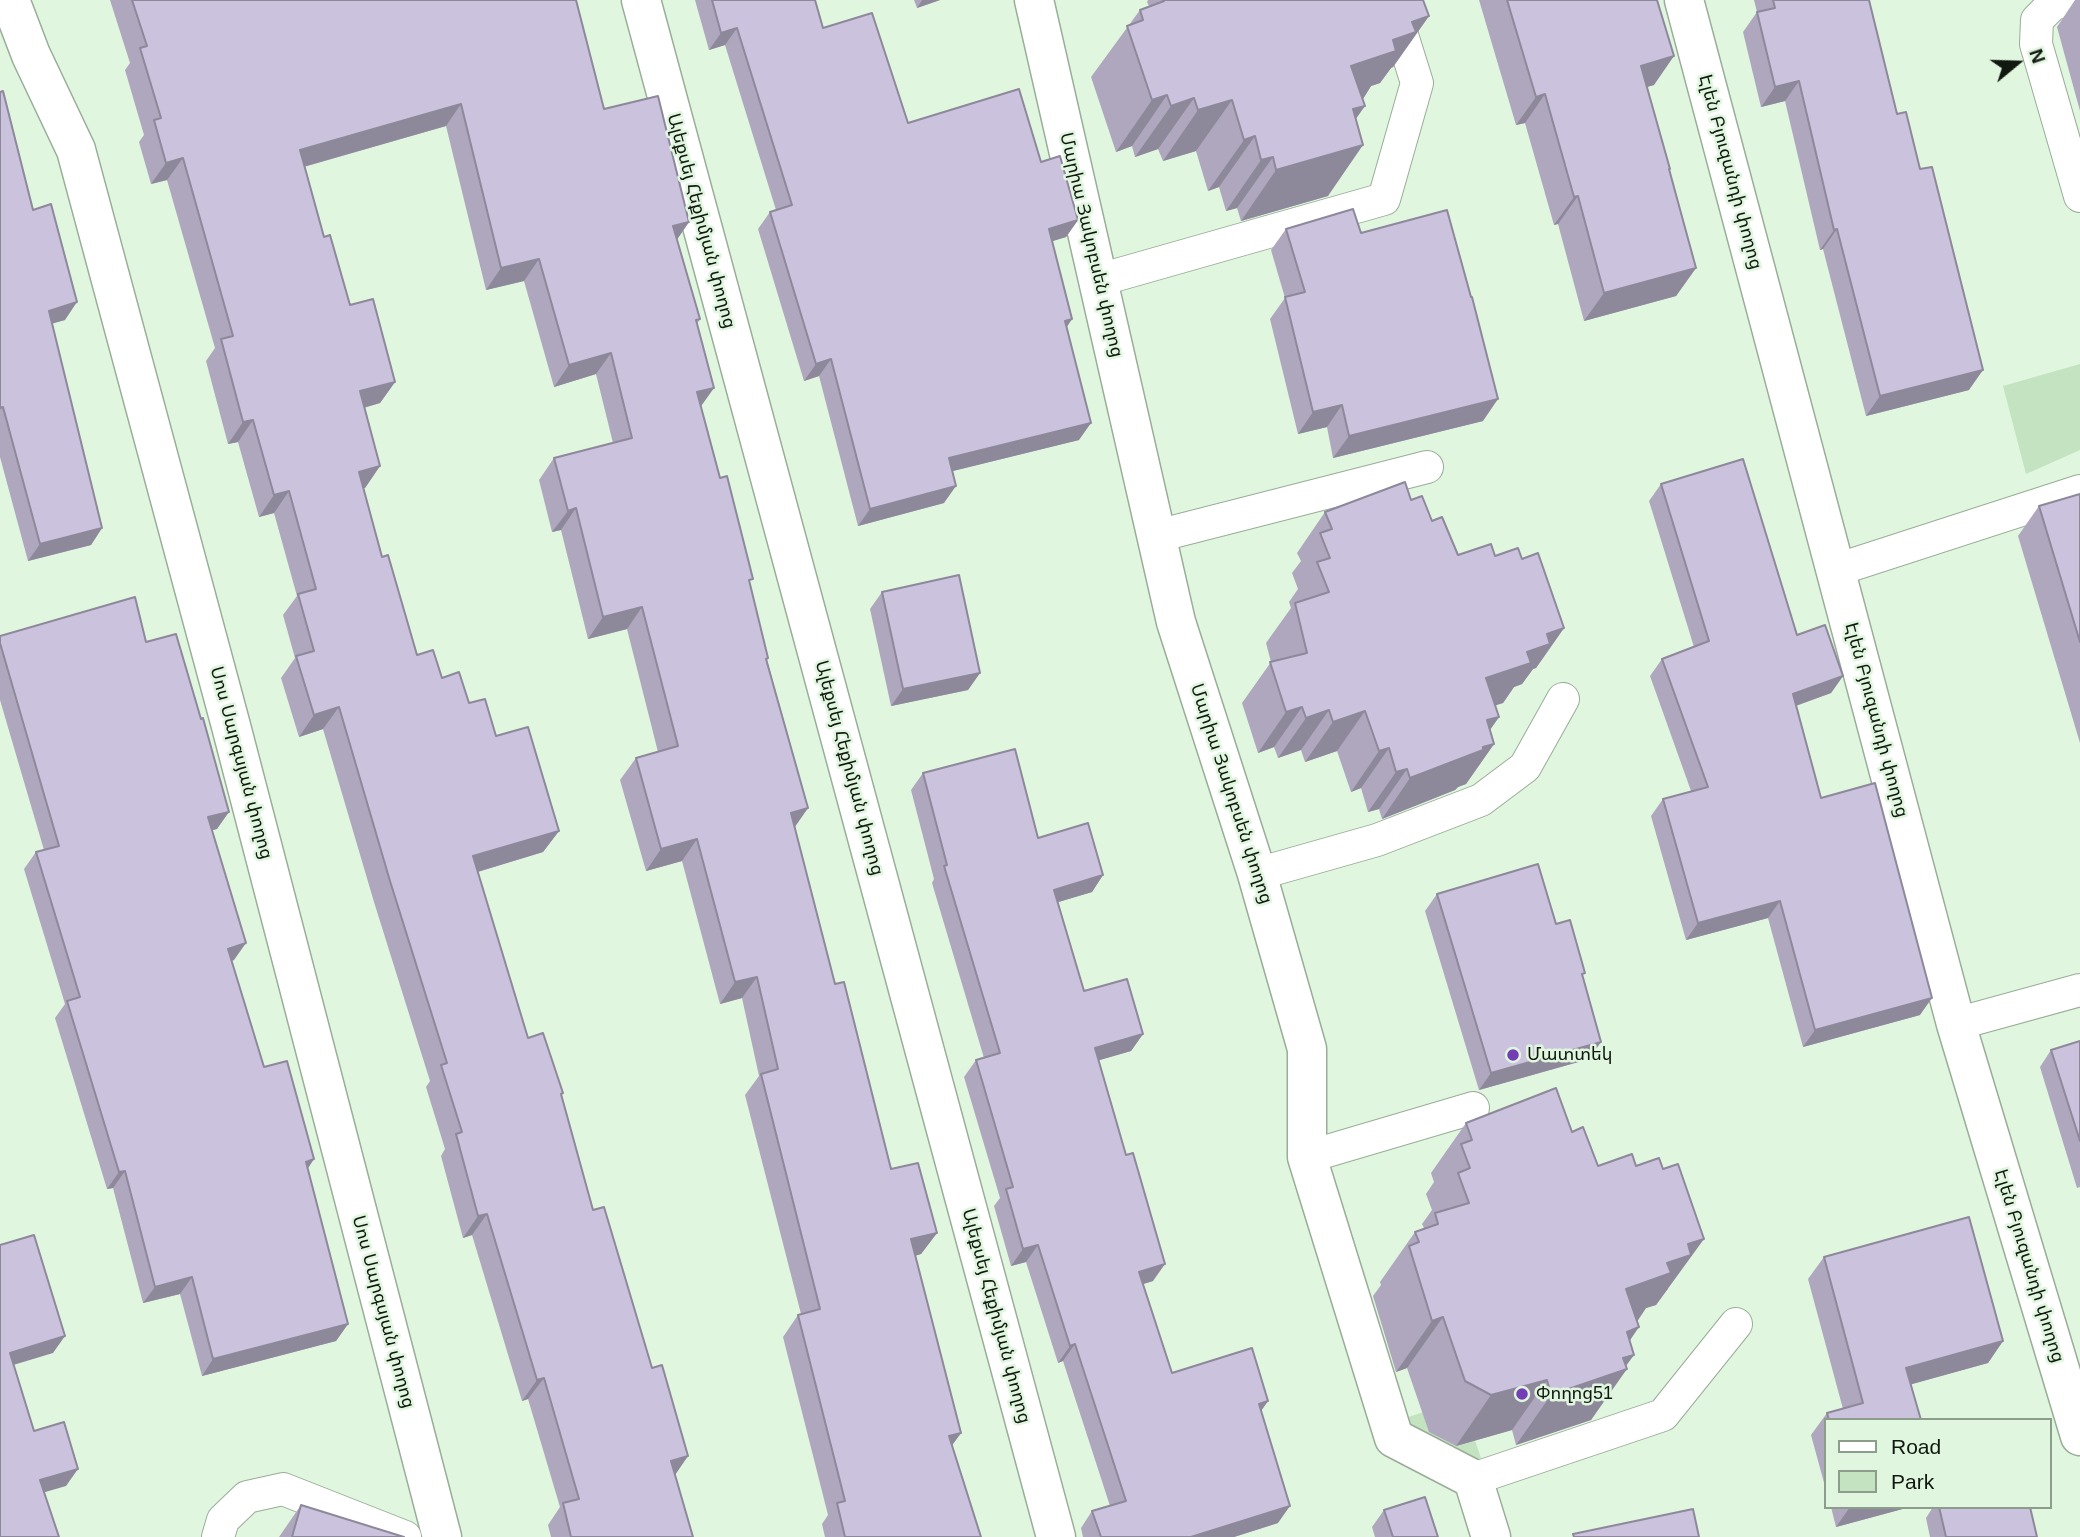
<!DOCTYPE html>
<html>
<head>
<meta charset="utf-8">
<style>
	body { margin:0 }
	#map { position:relative; width:2080px; height:1537px; overflow:hidden; background:#e0f6df; font-family:Helvetica,sans-serif }
	canvas { display:block }
	.legend { position:absolute; left:1824px; top:1418px; width:228px; height:91px; box-sizing:border-box; background:#e0f6df; border:2px solid #8d9d8c; margin:0; padding:9px 12px; list-style:none; font-size:21px; color:#101810 }
	.legend li { display:flex; align-items:center; gap:14px; height:35px }
	.legend b { width:35px; border:2px solid #8d9d8c }
	.north { position:absolute; left:1982px; top:28px; width:70px; height:70px; -webkit-text-stroke:5px #e0f6df; paint-order:stroke; rotate:71deg; font-size:19px; font-weight:700; line-height:28px; text-align:center; color:#101810 }
	.north::after { content:''; display:block; margin:auto; width:24px; height:32px; background:#101810; clip-path:polygon(50% 0,100% 100%,50% 72%,0 100%) }
</style>
</head>
<body>
<div id="map">
<canvas width="2080" height="1537"></canvas>
<ul class="legend">
<li><b style="height:9px;background:#fff"></b>Road</li>
<li><b style="height:19px;background:#c3e3c1"></b>Park</li>
</ul>
<div class="north">N</div>
</div>
<script>
const c = document.querySelector('canvas').getContext('2d');
c.lineJoin = 'round';
function paint(path, color) {
  c.fillStyle = color;
  c.fill(path, 'evenodd');
}
function shape(rows) {
  const path = new Path2D();
  for (const r of rows) {
    path.moveTo(r[0], r[1]);
    for (let i = 2; i < r.length; i += 2) path.lineTo(r[i], r[i + 1]);
  }
  return path;
}
function trace(path, color, width, dash) {
  c.strokeStyle = color;
  c.lineWidth = width;
  c.lineCap = dash ? 'butt' : 'round';
  c.setLineDash(dash || []);
  c.stroke(path);
}
function write(font, color, halo, rows, align = 'center') {
  c.font = font + ' Helvetica,"Noto Sans Armenian",sans-serif';
  c.lineWidth = 5;
  c.setLineDash([]);
  c.textBaseline = 'middle';
  c.strokeStyle = halo;
  c.fillStyle = color;
  for (const [text, x, y, turn = 0] of rows) {
    c.save();
    c.translate(x, y);
    c.rotate((+turn || 0) * Math.PI / 180);
    c.textAlign = isNaN(turn) ? turn : align;
    if (halo) c.strokeText(text, 0, 0);
    c.fillText(text, 0, 0);
    c.restore();
  }
}
paint(shape([
	[2080,364,2080,450,2026,474,2003,386],
	[1432,1409,1471,1429,1481,1458,1462,1465,1414,1440,1406,1418]
]), '#c3e3c1');
const service = shape([
	[2067,0,2053,4,2037,20,2036,44,2080,196],
	[1099,280,1384,199,1417,83,1391,0],
	[1157,536,1427,467],
	[1836,570,2080,491],
	[1257,874,1377,840,1481,800,1525,767,1563,699],
	[1956,1024,2080,990],
	[1307,1157,1473,1108],
	[1473,1479,1663,1415,1736,1324],
	[218,1537,223,1520,247,1497,283,1489,405,1537]
]);
const minor = shape([
	[10,0,31,55,76,150,231,726,442,1537],
	[641,0,1056,1537],
	[1034,0,1176,622,1257,874,1307,1049,1307,1157,1394,1438,1473,1479,1491,1537],
	[1684,0,1956,1024,2080,1436]
]);
trace(service, '#99ad98', 34);
trace(minor, '#99ad98', 41);
trace(service, '#fff', 32);
trace(minor, '#fff', 38);
paint(shape([
	[110,0,576,0,604,109,689,222,677,239,700,319,697,324,701,407,750,585,767,660,808,808,795,827,835,984,891,1169,937,1233,921,1254,915,1256,961,1433,952,1445,981,1537,825,1537,822,1524,828,1515,783,1337,798,1315,801,1314,745,1095,759,1076,742,998,720,1004,682,861,646,871,620,780,636,758,658,752,627,629,588,639,561,530,552,532,539,480,554,458,613,443,596,374,554,387,524,281,486,290,446,126,304,167,324,237,350,305,395,382,380,403,364,408,380,466,365,488,363,488,382,557,417,655,469,703,496,736,559,831,543,852,478,872,528,1038,562,1096,593,1210,652,1368,688,1456,675,1474,693,1537,551,1537,548,1525,560,1507,528,1399,522,1401,472,1235,463,1238,441,1156,445,1149,426,1087,430,1081,374,902,323,729,299,737,281,678,295,658,283,615,297,596,274,513,259,517,238,442,228,444,206,361,215,348,167,180,151,184,139,142,144,135,125,70,130,63],
	[695,0,815,0,823,28,908,123,1041,162,1078,220,1066,237,1052,241,1072,319,1067,327,1079,440,952,471,944,503,858,526,819,376,804,381,758,229,770,212,776,210,725,45,709,50],
	[914,0,940,0,917,8],
	[1148,0,1423,0,1429,16,1393,67,1391,68,1380,83,1371,86,1363,99,1328,196,1241,221,1237,208,1226,211,1219,187,1208,191,1196,151,1163,161,1158,149,1135,157,1132,146,1116,152,1091,77,1140,10,1149,6,1147,2],
	[1479,0,1657,0,1654,85,1647,87,1670,169,1669,170,1696,268,1676,296,1584,321,1558,224,1554,225,1525,123,1516,125],
	[1754,0,1869,0,1897,114,1969,390,1866,416,1823,249,1820,250,1785,101,1761,107,1743,32,1757,12],
	[2075,0,2080,0,2080,111,2057,27],
	[0,92,65,320,52,323,102,528,91,545,28,561,0,457],
	[1286,229,1361,233,1483,421,1333,458,1327,427,1298,434,1270,319,1285,298,1271,250],
	[1661,484,1797,635,1843,676,1831,693,1796,706,1821,798,1920,1015,1803,1047,1768,918,1686,940,1651,816,1663,799,1691,791,1650,676,1662,659,1694,647,1649,501],
	[2080,494,2080,743,2018,536,2039,506],
	[1411,500,1432,521,1458,555,1495,556,1522,559,1564,628,1536,668,1533,669,1522,684,1514,687,1503,703,1495,705,1499,717,1490,730,1494,744,1466,784,1458,787,1455,790,1382,819,1379,809,1368,812,1361,788,1351,792,1337,751,1305,762,1301,750,1278,758,1274,747,1258,753,1242,703,1271,662,1266,643,1291,608,1289,602,1298,589,1292,573,1301,561,1297,553,1325,512],
	[882,592,980,673,968,690,891,706,870,609],
	[0,636,146,642,217,829,212,830,234,960,231,961,264,1067,308,1169,348,1324,336,1341,202,1376,180,1294,143,1303,113,1188,107,1189,55,1018,65,1004,24,869,36,852,44,850,0,700],
	[923,773,1103,875,1092,892,1058,902,1084,991,1143,1034,1131,1051,1099,1060,1153,1281,1143,1284,1172,1373,1268,1401,1261,1411,1278,1523,1234,1537,1083,1537,1081,1528,1092,1511,1110,1506,1063,1361,1058,1363,1026,1262,1011,1266,994,1206,1000,1198,964,1077,976,1060,984,1058,932,883,934,879,911,790],
	[1437,894,1556,924,1582,976,1589,1059,1479,1090,1425,911],
	[2080,1041,2080,1187,2077,1188,2040,1067,2051,1050],
	[1466,1123,1572,1132,1598,1166,1668,1289,1667,1290,1656,1305,1646,1308,1637,1322,1630,1341,1626,1367,1591,1420,1516,1445,1512,1430,1456,1446,1429,1432,1407,1368,1396,1372,1373,1296,1381,1285,1380,1282,1415,1232,1424,1228,1422,1224,1432,1210,1426,1194,1434,1182,1431,1173],
	[1824,1257,2003,1341,1988,1363,1911,1384,1921,1420,1826,1420,1826,1490,1811,1435,1827,1413,1843,1409,1808,1279],
	[301,1505,404,1537,279,1537],
	[1831,1507,1910,1507,1836,1527],
	[1933,1507,2030,1507,2037,1537,1930,1537,1926,1518],
	[1384,1510,1438,1537,1375,1537,1372,1527]
]), '#afa7be');
paint(shape([
	[922,0,940,0,917,8],
	[1429,16,1393,67,1391,68,1380,83,1371,86,1361,102,1351,66,1412,22],
	[737,28,725,45,709,50,721,33],
	[1674,56,1654,85,1621,94,1641,66],
	[1799,81,1785,101,1761,107,1775,87],
	[1545,94,1525,123,1516,125,1536,97],
	[1167,95,1132,146,1116,152,1152,100],
	[1194,98,1158,149,1135,157,1171,106],
	[1232,100,1196,151,1163,161,1198,110],
	[461,104,446,126,285,172,300,150],
	[1365,106,1331,154,1363,145,1328,196,1241,221,1276,170,1353,109],
	[1255,136,1219,187,1208,191,1244,140],
	[1273,157,1237,208,1226,211,1261,160],
	[183,158,167,180,151,184,166,163],
	[1578,196,1558,224,1554,225,1574,197],
	[1078,220,1066,237,1037,246,1049,229],
	[689,222,674,244,673,226],
	[1837,229,1823,249,1820,250,1834,230],
	[539,259,524,281,486,290,501,268],
	[1696,268,1676,296,1584,321,1604,293],
	[77,302,65,320,37,328,49,311],
	[1072,319,1060,336,1065,321],
	[611,353,596,374,554,387,569,365],
	[831,359,819,376,804,381,816,364],
	[1983,370,1969,390,1866,416,1880,396],
	[395,382,380,403,344,413,360,391],
	[714,388,699,409,697,392],
	[1498,399,1483,421,1333,458,1349,436],
	[1342,405,1327,427,1298,434,1313,412],
	[253,420,238,442,228,444,243,422],
	[1091,423,1079,440,937,475,949,458],
	[380,466,365,488,344,494,359,472],
	[956,486,944,503,858,526,870,509],
	[289,491,274,513,259,517,274,495],
	[576,508,561,530,552,532,568,511],
	[102,528,91,545,28,561,40,544],
	[642,607,627,629,588,639,603,617],
	[1564,628,1536,668,1533,669,1522,684,1514,687,1503,703,1457,718,1486,678,1527,652,1547,634],
	[980,673,968,690,891,706,903,689],
	[1843,676,1831,693,1781,711,1793,694],
	[339,707,323,729,299,737,314,715],
	[1302,707,1274,747,1258,753,1286,712],
	[1329,710,1301,750,1278,758,1306,718],
	[1365,711,1337,751,1305,762,1333,722],
	[1499,717,1473,754,1483,747,1494,744,1466,784,1458,787,1455,790,1382,819,1410,778,1487,720],
	[1389,748,1361,788,1351,792,1379,751],
	[1407,769,1379,809,1368,812,1396,772],
	[808,808,793,829,791,813],
	[229,812,217,829,196,834,208,817],
	[559,831,543,852,457,878,473,856],
	[697,839,682,861,646,871,661,849],
	[1103,875,1092,892,1042,907,1054,890],
	[1780,901,1768,918,1686,940,1698,923],
	[246,943,234,960,216,966,228,949],
	[757,977,742,998,720,1004,735,982],
	[1932,998,1920,1015,1803,1047,1815,1030],
	[1143,1034,1131,1051,1083,1065,1095,1048],
	[1601,1042,1589,1059,1479,1090,1491,1073],
	[314,1159,303,1176,306,1162],
	[125,1171,113,1188,107,1189,119,1172],
	[487,1214,472,1235,463,1238,478,1216],
	[937,1233,921,1254,896,1261,911,1239],
	[1704,1239,1656,1305,1646,1308,1635,1324,1626,1289,1667,1263,1688,1244],
	[1038,1245,1026,1262,1011,1266,1023,1249],
	[1165,1264,1153,1281,1127,1289,1139,1272],
	[192,1277,180,1294,143,1303,155,1287],
	[1443,1317,1407,1368,1396,1372,1432,1321],
	[348,1324,336,1341,202,1376,213,1359],
	[1639,1327,1605,1377,1623,1358,1634,1355,1623,1370,1627,1369,1591,1420,1516,1445,1551,1395,1627,1332],
	[65,1336,53,1353,0,1369,10,1353],
	[2003,1341,1988,1363,1891,1390,1906,1368],
	[1075,1344,1063,1361,1058,1363,1070,1346],
	[544,1378,528,1399,522,1401,537,1380],
	[1547,1380,1512,1430,1456,1446,1491,1395],
	[1268,1401,1256,1418,1259,1404],
	[961,1433,945,1455,949,1436],
	[688,1456,673,1478,671,1461],
	[78,1469,66,1486,28,1497,40,1480],
	[1290,1506,1278,1523,1234,1537,1191,1537],
	[1850,1507,1910,1507,1836,1527]
]), '#8e889b');
const building = shape([
	[132,0,576,0,604,109,658,96,689,222,673,226,700,319,696,320,714,388,697,392,720,478,727,476,753,579,749,580,768,658,766,659,808,808,791,813,835,984,844,982,891,1169,918,1163,937,1233,911,1239,961,1433,949,1436,981,1537,845,1537,837,1503,845,1501,798,1315,820,1309,761,1074,778,1069,757,977,735,982,697,839,661,849,636,758,678,746,642,607,603,617,576,508,568,511,554,458,632,438,611,353,569,365,539,259,501,268,461,104,300,150,324,237,330,235,350,305,373,299,395,382,360,391,380,466,359,472,382,557,388,555,417,655,433,650,442,678,459,672,469,703,485,699,496,736,528,727,559,831,473,856,528,1038,543,1033,563,1093,561,1094,593,1210,604,1207,652,1368,662,1365,688,1456,671,1461,693,1537,571,1537,563,1503,579,1499,544,1378,537,1380,487,1214,478,1216,456,1134,462,1132,441,1065,447,1063,390,881,339,707,314,715,296,656,314,651,298,594,316,589,289,491,274,495,253,420,243,422,221,339,233,336,183,158,166,163,154,120,161,118,140,48,147,46,132,0],
	[712,0,815,0,823,28,872,13,908,123,1019,89,1041,162,1060,156,1078,220,1049,229,1072,319,1065,321,1091,423,949,458,956,486,870,509,831,359,816,364,770,212,792,205,737,28,721,33,712,0],
	[1163,0,1423,0,1429,16,1412,22,1416,32,1393,40,1396,51,1351,66,1365,106,1353,109,1363,145,1276,170,1273,157,1261,160,1255,136,1244,140,1232,100,1198,110,1194,98,1171,106,1167,95,1152,100,1127,26,1143,20,1140,10,1164,1,1163,0],
	[1507,0,1657,0,1674,56,1641,66,1670,169,1669,169,1696,268,1604,293,1578,196,1574,197,1545,94,1536,97,1507,0],
	[1773,0,1869,0,1897,114,1906,112,1920,169,1932,167,1983,370,1880,396,1837,229,1834,230,1799,81,1775,87,1757,12,1775,8,1773,0],
	[3,91,33,210,51,204,77,302,49,311,102,528,40,544,3,407,0,408,0,92,3,91],
	[1353,209,1361,233,1447,210,1471,297,1472,297,1498,399,1349,436,1342,405,1313,412,1285,297,1305,292,1286,229,1353,209],
	[1743,459,1797,635,1825,625,1843,676,1793,694,1821,798,1875,783,1932,998,1815,1030,1780,901,1698,923,1663,799,1708,787,1662,659,1709,641,1661,484,1743,459],
	[1405,482,1411,500,1422,496,1432,521,1442,517,1458,555,1491,544,1495,556,1518,548,1522,559,1538,553,1564,628,1547,634,1550,644,1527,652,1531,663,1486,678,1499,717,1487,720,1494,744,1483,747,1483,750,1410,778,1407,769,1396,772,1389,748,1379,751,1365,711,1333,722,1329,710,1306,718,1302,707,1286,712,1270,662,1307,653,1295,603,1329,592,1317,562,1330,558,1320,533,1332,529,1325,512,1405,482],
	[2080,494,2080,642,2039,506,2080,494],
	[959,575,980,673,903,689,882,592,959,575],
	[135,597,146,642,176,634,201,719,203,718,229,812,208,817,246,943,228,949,264,1067,287,1061,314,1159,306,1162,348,1324,213,1359,192,1277,155,1287,125,1171,119,1172,67,1001,80,997,36,852,59,846,0,643,0,636,135,597],
	[1015,749,1038,838,1088,823,1103,875,1054,890,1084,991,1127,979,1143,1034,1095,1048,1126,1155,1133,1153,1165,1264,1139,1272,1172,1373,1252,1348,1268,1401,1259,1404,1290,1506,1191,1537,1101,1537,1092,1511,1126,1501,1075,1344,1070,1346,1038,1245,1023,1249,1006,1189,1013,1187,976,1060,1000,1053,944,866,947,865,923,773,1015,749],
	[1538,864,1556,924,1570,920,1585,973,1582,974,1601,1042,1491,1073,1437,894,1538,864],
	[2080,1041,2080,1141,2051,1050,2080,1041],
	[1556,1088,1572,1132,1583,1127,1598,1166,1632,1154,1636,1166,1659,1158,1663,1169,1678,1164,1704,1239,1688,1244,1691,1255,1667,1263,1671,1273,1626,1289,1639,1327,1627,1332,1634,1355,1623,1358,1627,1369,1551,1395,1547,1380,1491,1395,1465,1381,1443,1317,1432,1321,1409,1246,1419,1242,1415,1232,1438,1224,1435,1213,1469,1203,1458,1173,1470,1168,1461,1144,1472,1140,1466,1123,1556,1088],
	[1969,1217,2003,1341,1906,1368,1921,1420,1829,1420,1827,1413,1863,1403,1824,1257,1969,1217],
	[34,1235,65,1336,10,1353,34,1431,64,1422,78,1469,40,1480,59,1537,0,1537,0,1245,34,1235],
	[1425,1497,1438,1537,1393,1537,1384,1510,1425,1497],
	[301,1505,404,1537,292,1537,301,1505],
	[1939,1507,2030,1507,2037,1537,1946,1537,1939,1507],
	[1693,1509,1699,1537,1574,1537,1573,1534,1693,1509]
]);
paint(building, '#cbc2dd');
trace(building, '#8e889b', 2);
for (const [x, y, r, color] of [
	[1513,1055,7,"#733db3"],
	[1522,1394,7,"#733db3"]
]) {
  const dot = new Path2D();
  dot.arc(x, y, r, 0, 2 * Math.PI);
  c.fillStyle = color;
  c.fill(dot);
  trace(dot, '#e0f6df', 2.5);
}
write('18px', '#101810', '#e0f6df', [
	["Էլեն Բյուզանդի փողոց",1730,172,75],
	["Ալեքսեյ Հեքիմյան փողոց",701,221,75],
	["Մարիա Յակոբսեն փողոց",1091,245,77],
	["Էլեն Բյուզանդի փողոց",1876,720,75],
	["Սոս Սարգսյան փողոց",241,763,75],
	["Ալեքսեյ Հեքիմյան փողոց",849,768,75],
	["Մարիա Յակոբսեն փողոց",1231,794,72],
	["Էլեն Բյուզանդի փողոց",2029,1266,73],
	["Սոս Սարգսյան փողոց",383,1312,75],
	["Ալեքսեյ Հեքիմյան փողոց",996,1316,75]
]);
write('18px', '#101810', '#e0f6df', [
	["Մատտեկ",1527,1055],
	["Փողոց51",1536,1394]
], 'left');
</script>
</body>
</html>
